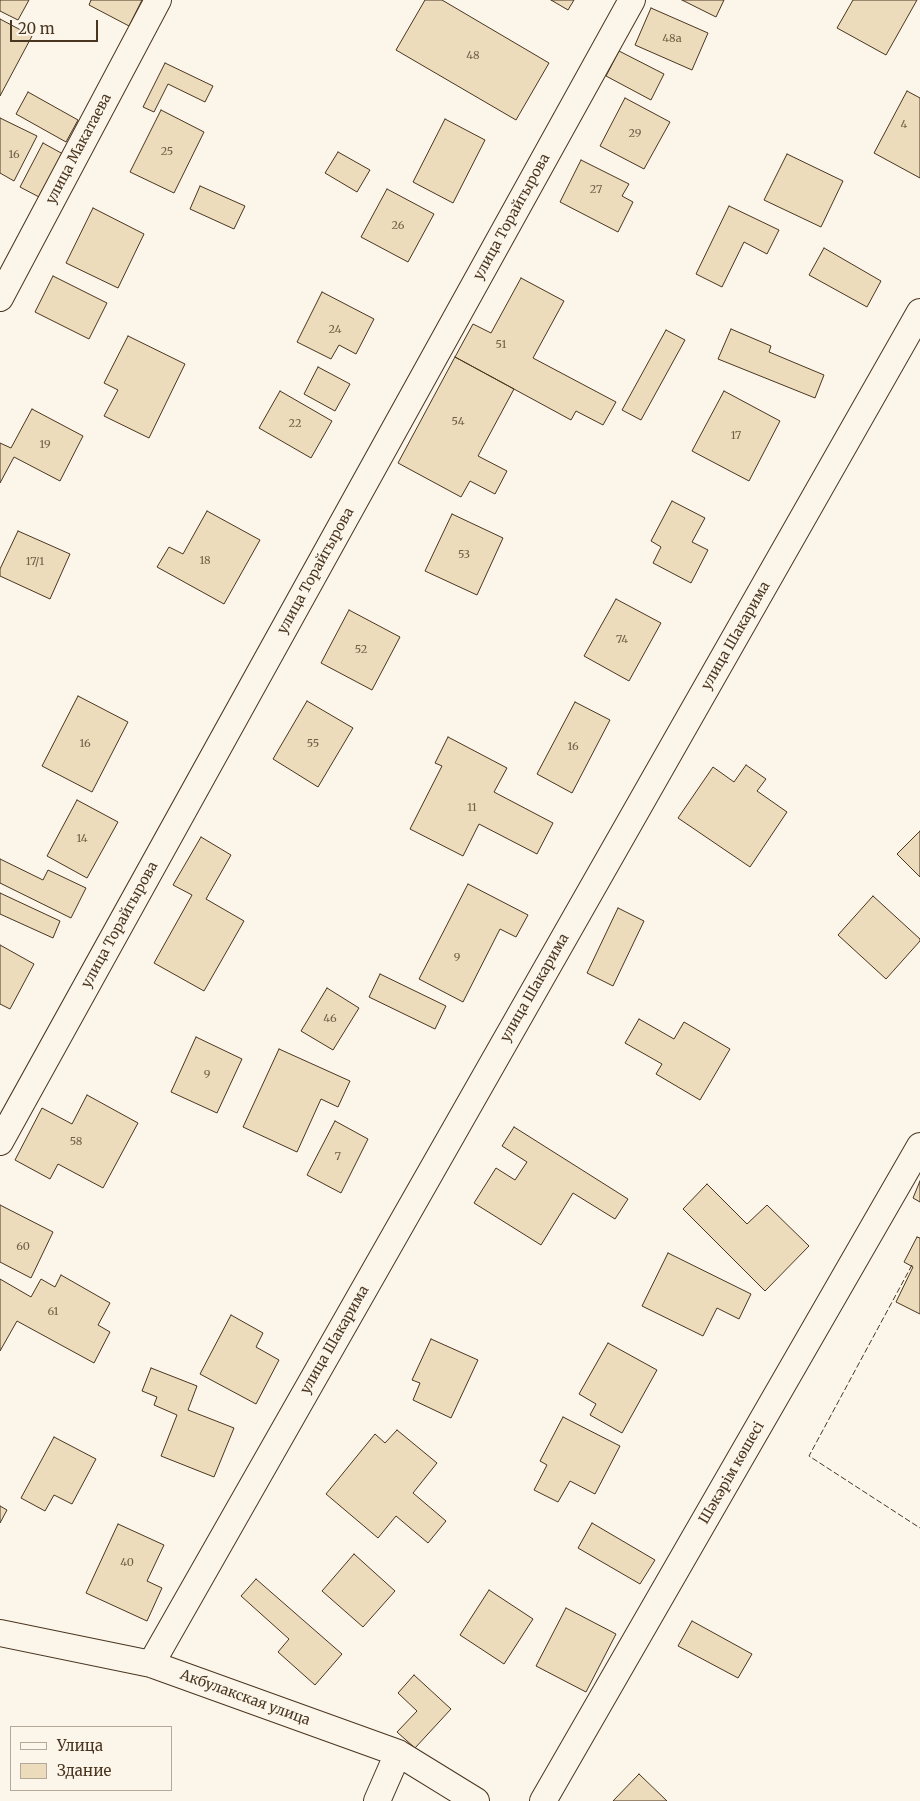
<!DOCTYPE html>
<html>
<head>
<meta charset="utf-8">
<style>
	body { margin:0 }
	#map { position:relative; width:920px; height:1801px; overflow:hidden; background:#fbf6e9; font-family:Merriweather,serif }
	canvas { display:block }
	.legend { position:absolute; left:10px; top:1726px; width:162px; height:65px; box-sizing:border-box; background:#fbf6e9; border:1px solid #b4a999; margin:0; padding:6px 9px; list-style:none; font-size:15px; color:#4a3520 }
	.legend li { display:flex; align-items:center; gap:10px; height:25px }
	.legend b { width:25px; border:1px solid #b4a999 }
	.scale { position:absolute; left:10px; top:20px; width:88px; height:22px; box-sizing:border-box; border:2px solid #4a3520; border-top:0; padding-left:6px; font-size:15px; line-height:18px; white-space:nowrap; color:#4a3520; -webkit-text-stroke:4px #fbf6e9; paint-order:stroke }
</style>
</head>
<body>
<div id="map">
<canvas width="920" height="1801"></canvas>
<ul class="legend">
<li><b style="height:6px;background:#fbf6e9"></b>Улица</li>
<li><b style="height:14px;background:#ecdcbc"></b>Здание</li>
</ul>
<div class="scale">20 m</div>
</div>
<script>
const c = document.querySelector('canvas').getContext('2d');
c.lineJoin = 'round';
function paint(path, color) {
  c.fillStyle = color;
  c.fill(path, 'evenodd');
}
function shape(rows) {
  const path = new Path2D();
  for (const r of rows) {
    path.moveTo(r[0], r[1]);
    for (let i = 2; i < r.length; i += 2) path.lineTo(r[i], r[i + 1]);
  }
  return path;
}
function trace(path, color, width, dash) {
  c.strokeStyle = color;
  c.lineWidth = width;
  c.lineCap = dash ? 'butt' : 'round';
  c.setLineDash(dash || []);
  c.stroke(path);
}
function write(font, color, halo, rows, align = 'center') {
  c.font = font + ' Merriweather,serif';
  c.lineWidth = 4;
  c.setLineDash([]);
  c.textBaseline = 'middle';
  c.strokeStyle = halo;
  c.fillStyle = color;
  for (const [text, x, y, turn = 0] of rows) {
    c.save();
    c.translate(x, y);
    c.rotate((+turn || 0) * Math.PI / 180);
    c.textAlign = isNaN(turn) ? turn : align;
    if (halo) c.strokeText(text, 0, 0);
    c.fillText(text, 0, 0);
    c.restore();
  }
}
const building = shape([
	[0,0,29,0,18,20,0,11,0,0],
	[91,0,142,0,129,26,89,5,91,0],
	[425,0,442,0,549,63,516,120,396,50,425,0],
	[551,0,574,0,568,10,551,0],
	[682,0,724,0,716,17,682,0],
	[853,0,917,0,886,55,837,28,853,0],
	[651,8,708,33,692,70,635,45,651,8],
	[0,19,32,36,0,96,0,19],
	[619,51,664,74,651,100,606,76,619,51],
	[165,63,213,86,205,102,168,84,154,112,143,107,165,63],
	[907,91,920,98,920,178,874,153,907,91],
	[28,92,78,120,66,142,16,114,28,92],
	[625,98,670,122,644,169,600,146,625,98],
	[161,110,204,132,174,193,130,172,161,110],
	[0,118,37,136,14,181,0,173,0,118],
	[445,119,485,140,453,203,413,182,445,119],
	[43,143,63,154,39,197,20,187,43,143],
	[338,152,370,170,357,192,325,173,338,152],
	[787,154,843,181,821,227,764,200,787,154],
	[581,160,629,184,622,196,633,202,618,232,560,202,581,160],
	[200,186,245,206,234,229,190,209,200,186],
	[387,189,434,214,408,262,361,237,387,189],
	[729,206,779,230,767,254,744,242,722,287,696,274,729,206],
	[93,208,144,234,118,288,66,263,93,208],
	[824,248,881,281,867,307,809,275,824,248],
	[53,276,107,303,89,339,35,312,53,276],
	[521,278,564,301,533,358,616,402,603,425,576,411,571,420,455,357,473,324,491,333,521,278],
	[322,292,374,319,356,354,339,345,331,359,297,342,322,292],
	[731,329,771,346,769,352,824,375,815,398,718,359,731,329],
	[666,330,685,340,641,420,622,410,666,330],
	[128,336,185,364,149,438,104,416,118,390,104,383,128,336],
	[455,357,514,389,478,456,507,471,495,494,470,481,461,497,398,463,455,357],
	[318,367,350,384,335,411,304,394,318,367],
	[280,391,332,421,311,458,259,428,280,391],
	[724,391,780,421,749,481,692,451,724,391],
	[32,409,83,436,60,481,14,457,0,483,0,443,11,448,32,409],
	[672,501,705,518,692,542,708,550,691,583,653,563,661,547,651,541,672,501],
	[207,511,260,540,224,604,157,567,169,547,183,554,207,511],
	[452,514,503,538,477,595,425,571,452,514],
	[18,531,70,554,50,599,0,576,0,569,18,531],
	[616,599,661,623,629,681,584,656,616,599],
	[349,610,400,637,372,690,321,663,349,610],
	[78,696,128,722,92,792,42,766,78,696],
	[307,701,353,728,318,787,273,759,307,701],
	[575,702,610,720,572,793,537,774,575,702],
	[448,737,507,768,494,792,553,823,537,854,479,824,463,856,410,829,442,766,435,763,448,737],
	[746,765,766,779,757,791,787,812,750,867,678,818,713,767,734,782,746,765],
	[77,800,118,822,87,878,47,856,77,800],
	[920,831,920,877,897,854,920,831],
	[201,837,231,855,206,899,244,921,204,991,154,963,192,895,173,885,201,837],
	[0,859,43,880,48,870,86,888,71,918,0,883,0,859],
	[468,884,528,915,516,937,500,929,463,1002,419,979,468,884],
	[0,893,60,921,53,938,0,914,0,893],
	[873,896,920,939,920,941,886,979,838,935,873,896],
	[618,908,644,921,613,986,587,973,618,908],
	[0,945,34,964,10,1009,0,1004,0,945],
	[380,974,446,1006,435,1029,369,997,380,974],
	[327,988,359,1008,333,1050,301,1031,327,988],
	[639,1019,674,1039,684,1022,730,1049,700,1100,656,1074,662,1064,625,1043,639,1019],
	[196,1037,242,1059,217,1113,171,1092,196,1037],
	[279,1049,350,1081,338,1107,321,1099,297,1152,243,1127,279,1049],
	[87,1095,138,1123,103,1188,58,1164,50,1179,15,1160,42,1108,72,1124,87,1095],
	[335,1121,368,1139,341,1193,307,1175,335,1121],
	[514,1127,628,1199,615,1219,573,1193,541,1245,474,1203,496,1168,515,1180,527,1162,502,1146,514,1127],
	[920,1181,920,1202,913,1198,920,1181],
	[707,1184,747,1224,767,1205,809,1246,765,1291,683,1209,707,1184],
	[0,1205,53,1232,31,1278,0,1262,0,1205],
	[917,1237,920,1238,920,1314,896,1302,913,1267,904,1262,917,1237],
	[668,1253,751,1294,739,1319,717,1308,703,1336,642,1306,668,1253],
	[61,1275,110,1303,98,1325,110,1332,94,1363,17,1321,0,1351,0,1279,31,1297,41,1279,55,1287,61,1275],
	[231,1315,263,1333,256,1347,279,1360,256,1404,200,1374,231,1315],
	[431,1339,478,1360,451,1418,413,1400,420,1383,412,1380,431,1339],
	[608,1343,657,1370,622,1433,590,1415,596,1404,579,1394,608,1343],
	[151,1368,197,1386,188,1410,234,1428,214,1477,161,1456,177,1415,154,1405,157,1397,142,1391,151,1368],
	[563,1417,620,1446,595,1494,570,1481,558,1502,534,1490,547,1465,540,1461,563,1417],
	[397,1430,437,1463,413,1493,446,1521,428,1543,396,1516,378,1538,326,1494,375,1434,385,1443,397,1430],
	[54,1437,96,1459,72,1504,54,1495,45,1511,21,1498,54,1437],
	[0,1506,7,1510,0,1523,0,1506],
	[592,1523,655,1560,640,1584,578,1548,592,1523],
	[118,1524,164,1545,147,1581,162,1588,147,1621,86,1593,118,1524],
	[354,1554,395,1591,363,1627,322,1591,354,1554],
	[256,1579,342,1654,315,1685,278,1652,289,1639,241,1596,256,1579],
	[489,1590,533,1619,504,1664,460,1635,489,1590],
	[566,1608,616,1634,586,1692,536,1666,566,1608],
	[692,1621,752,1654,738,1678,678,1646,692,1621],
	[414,1675,451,1709,415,1748,397,1732,417,1711,398,1693,414,1675],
	[639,1774,667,1801,613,1801,639,1774]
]);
paint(building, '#ecdcbc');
trace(building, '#4a3520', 1);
const minor = shape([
	[0,298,158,0],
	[0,1142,632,0],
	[0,1633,151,1664,398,1753,476,1801],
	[151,1664,920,312],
	[377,1801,398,1753],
	[543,1801,920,1146]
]);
trace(minor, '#4a3520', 28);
trace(minor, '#fbf6e9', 26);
trace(shape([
	[912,1265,809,1456,920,1528]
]), '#4a3520', 1, [6, 2.5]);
write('11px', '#725f47', null, [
	["48а",672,39],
	["48",473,56],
	["4",904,125],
	["29",635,134],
	["25",167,152],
	["16",14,155],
	["27",596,190],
	["26",398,226],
	["24",335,330],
	["51",501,345],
	["54",458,422],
	["22",295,424],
	["17",736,436],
	["19",45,445],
	["53",464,555],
	["18",205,561],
	["17/1",35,562],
	["74",622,640],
	["52",361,650],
	["16",85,744],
	["55",313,744],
	["16",573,747],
	["11",472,808],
	["14",82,839],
	["9",457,958],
	["46",330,1019],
	["9",207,1075],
	["58",76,1142],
	["7",338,1157],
	["60",23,1247],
	["61",53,1312],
	["40",127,1563]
]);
write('14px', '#4a3520', '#fbf6e9', [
	["улица Макатаева",79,149,-62],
	["улица Торайгырова",512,217,-61],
	["улица Торайгырова",316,571,-61],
	["улица Шакарима",736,636,-60],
	["улица Торайгырова",120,925,-61],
	["улица Шакарима",535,988,-60],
	["улица Шакарима",335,1340,-60],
	["Шәкәрім көшесі",732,1473,-60],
	["Акбулакская улица",245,1698,20]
]);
</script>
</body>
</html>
